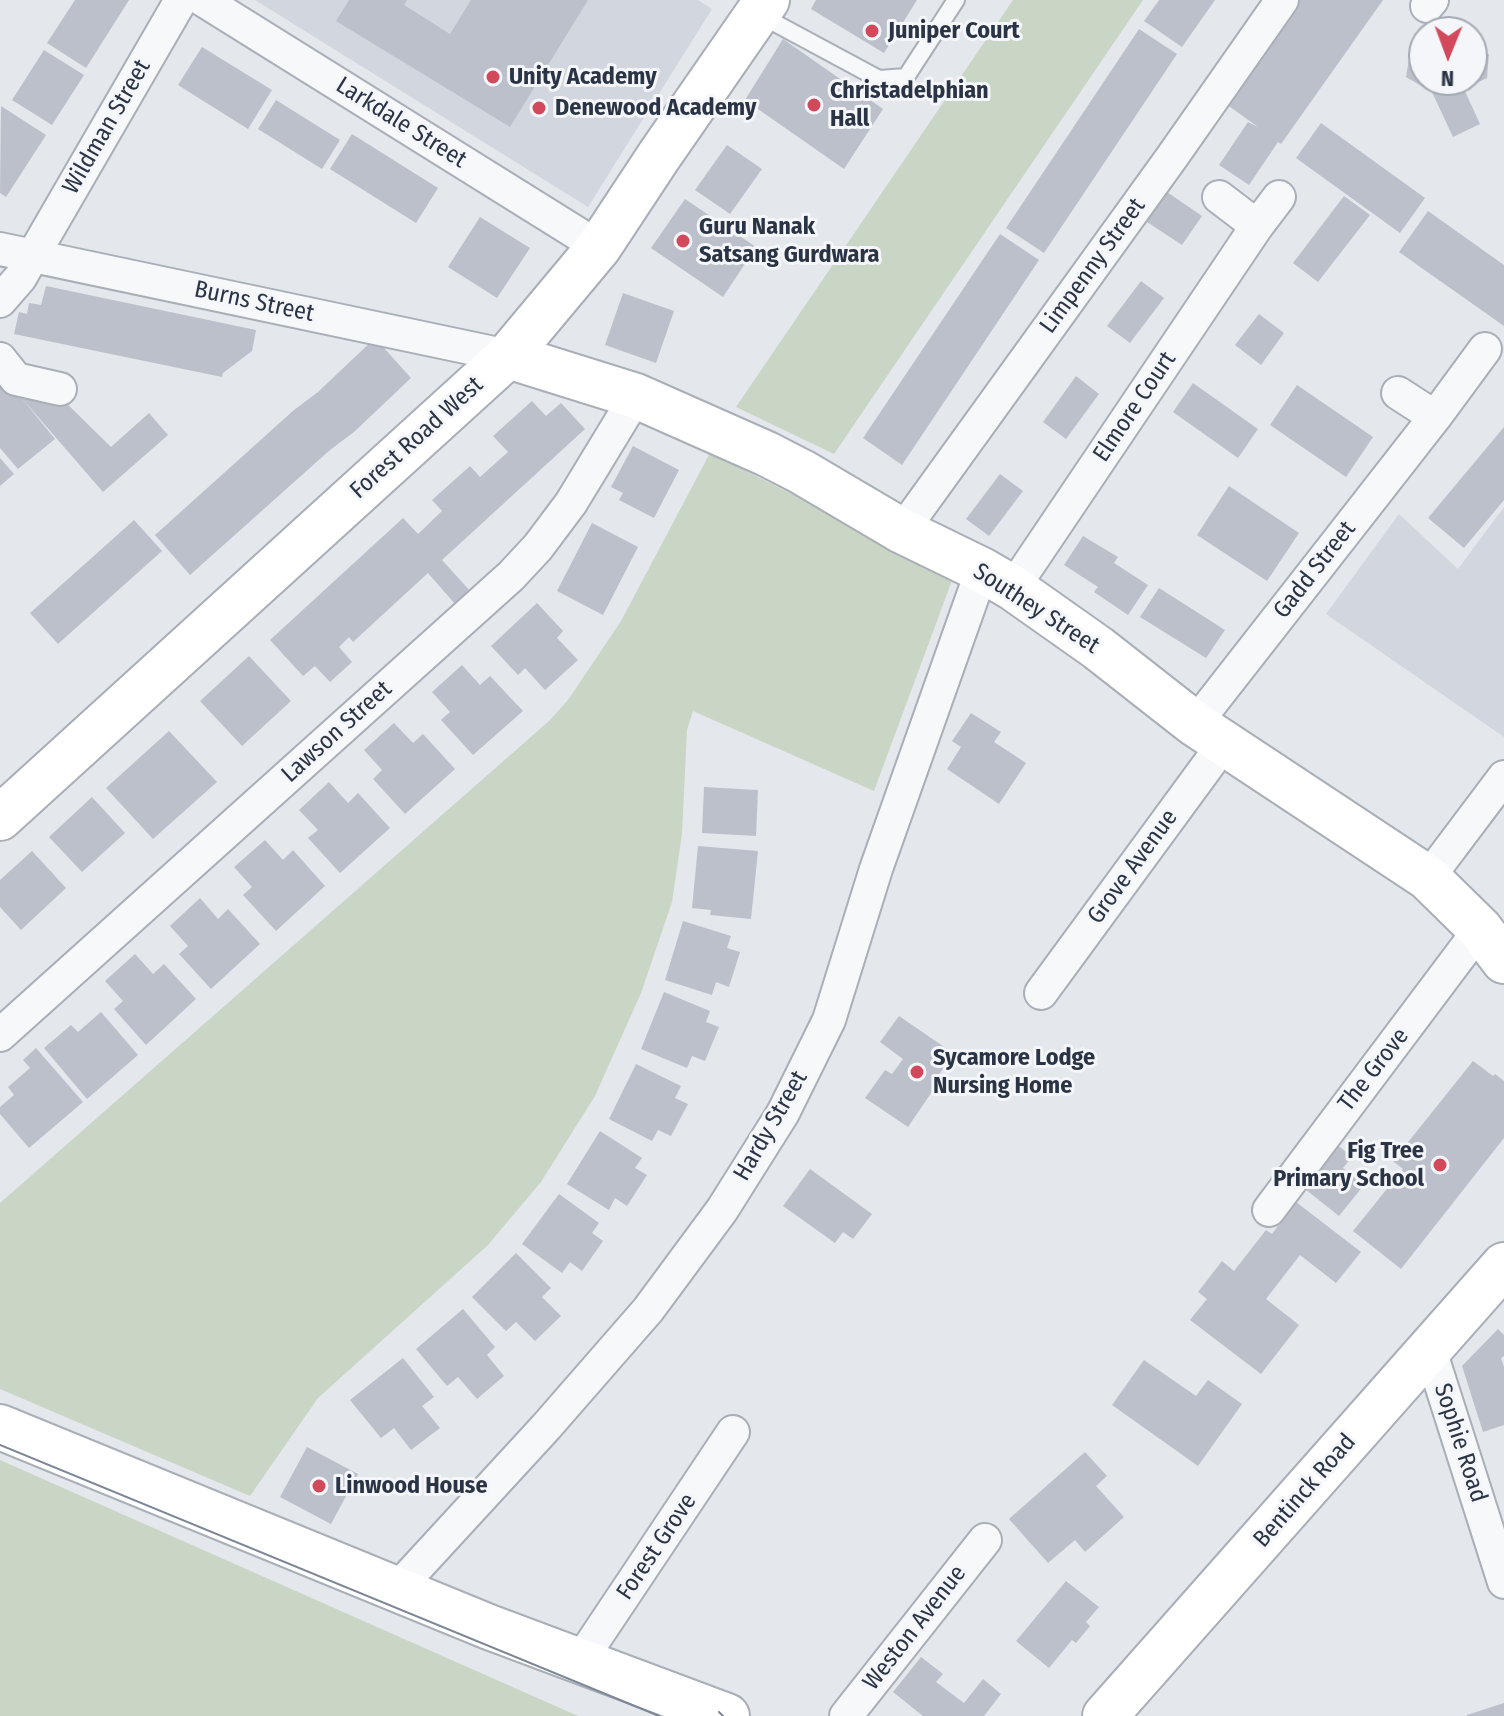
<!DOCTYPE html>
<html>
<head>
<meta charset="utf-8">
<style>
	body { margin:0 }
	#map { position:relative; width:1504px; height:1716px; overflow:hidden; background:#e4e7ec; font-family:"Fira Sans Condensed",sans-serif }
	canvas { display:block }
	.north { position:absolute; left:1408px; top:16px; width:80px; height:80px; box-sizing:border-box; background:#f4f6f9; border:2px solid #a4a8b1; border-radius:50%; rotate:181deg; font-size:22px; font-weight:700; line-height:32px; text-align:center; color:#2b3445 }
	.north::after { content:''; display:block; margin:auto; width:28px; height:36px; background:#d1495b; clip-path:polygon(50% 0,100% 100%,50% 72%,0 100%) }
</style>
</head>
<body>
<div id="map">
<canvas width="1504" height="1716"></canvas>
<div class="north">N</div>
</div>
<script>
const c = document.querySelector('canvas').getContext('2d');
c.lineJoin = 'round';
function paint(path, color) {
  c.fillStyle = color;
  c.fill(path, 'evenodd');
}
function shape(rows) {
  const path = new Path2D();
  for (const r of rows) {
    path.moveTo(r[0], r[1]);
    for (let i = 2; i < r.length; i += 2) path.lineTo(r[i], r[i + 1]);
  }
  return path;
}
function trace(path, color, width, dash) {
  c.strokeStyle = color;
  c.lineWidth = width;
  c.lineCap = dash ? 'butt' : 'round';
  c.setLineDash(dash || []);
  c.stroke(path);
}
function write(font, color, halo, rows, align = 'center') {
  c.font = font + ' "Fira Sans Condensed",sans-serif';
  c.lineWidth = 6;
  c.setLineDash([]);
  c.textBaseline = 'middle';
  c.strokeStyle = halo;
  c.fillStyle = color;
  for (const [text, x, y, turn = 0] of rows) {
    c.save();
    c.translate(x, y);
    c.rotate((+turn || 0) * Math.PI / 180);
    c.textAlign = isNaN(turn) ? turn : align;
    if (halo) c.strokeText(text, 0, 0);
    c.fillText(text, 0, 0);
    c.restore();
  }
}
paint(shape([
	[255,0,698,0,712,9,588,207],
	[1504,507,1504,737,1326,614,1399,514,1458,569]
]), '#d2d6de');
paint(shape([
	[1013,0,1143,0,834,454,736,407],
	[710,453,954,575,874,791,693,711,687,730,682,834,672,902,641,993,595,1096,541,1182,488,1245,318,1398,250,1496,0,1389,0,1203,549,721,568,700,621,621],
	[0,1460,9,1464,578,1716,0,1716]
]), '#c9d6c5');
paint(shape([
	[75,0,129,0,86,68,47,43],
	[349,0,407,0,404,5,450,34,471,0,588,0,510,127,336,21],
	[816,0,917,0,884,53,811,9],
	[1159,0,1215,0,1182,47,1144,21],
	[1300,0,1383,0,1281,144,1278,142,1249,185,1219,165,1248,122,1258,127,1226,104],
	[1139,29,1177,54,1044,253,1006,228],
	[783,39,883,109,844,169,745,100],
	[1424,41,1424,80,1472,80,1472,53,1489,54,1487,78,1464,89,1480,124,1453,137,1432,92,1406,77,1411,48],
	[202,47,272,90,248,129,178,85],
	[44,50,84,75,52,125,12,100],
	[276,100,340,140,322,169,258,129],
	[1,106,46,135,6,197,0,193],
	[1321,123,1425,198,1400,233,1296,158],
	[352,134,438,188,416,223,330,169],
	[727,145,762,169,730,214,695,190],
	[1167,192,1202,216,1182,245,1147,222],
	[1344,196,1370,215,1318,282,1293,263],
	[685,199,756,247,723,297,651,248],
	[1428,211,1504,265,1504,326,1399,252],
	[480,217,530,248,497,298,448,267],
	[1000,234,1039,260,902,465,863,438],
	[1141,281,1164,298,1130,343,1107,326],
	[46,286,256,330,252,351,223,373,222,377,14,334,19,312,27,314,29,303,41,305],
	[623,293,674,311,656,363,605,345],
	[1259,314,1284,333,1261,365,1235,345],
	[375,338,411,378,354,432,330,450,190,575,155,535,294,410,318,392],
	[1076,376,1099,394,1066,439,1043,422],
	[0,379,58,395,111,447,149,413,168,435,103,492,19,395,55,439,18,469,0,448],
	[1193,383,1258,429,1238,458,1173,412],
	[1297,385,1373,437,1346,477,1270,425],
	[532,401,546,416,561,403,585,429,442,560,471,592,456,605,428,573,353,642,349,637,339,647,352,662,330,682,315,666,303,676,270,640,403,518,418,534,442,511,432,500,470,466,480,477,508,452,493,436],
	[1504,427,1504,500,1464,548,1428,518],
	[633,446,679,470,654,518,619,500,623,493,611,487],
	[0,458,14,474,0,486],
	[1000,474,1023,491,989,536,966,519],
	[1229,486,1299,533,1267,581,1197,535],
	[134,520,162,551,58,644,30,613],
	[592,523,638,547,603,615,557,591],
	[1083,536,1118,557,1114,563,1148,585,1128,615,1094,592,1098,587,1064,565],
	[1159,588,1225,630,1206,658,1140,617],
	[537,603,563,631,557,638,578,660,545,690,525,668,518,675,491,646],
	[249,656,291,701,242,746,200,701],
	[462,665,480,685,490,676,523,711,473,755,441,720,450,712,432,692],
	[971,713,1001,732,994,742,1026,763,999,804,947,769,961,747,952,741],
	[394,723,413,743,423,734,455,769,405,814,373,779,382,770,364,750],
	[169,731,217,782,153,839,106,788],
	[329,782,348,803,358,793,390,828,340,873,308,838,318,830,299,810],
	[704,787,758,790,756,836,702,833],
	[92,797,125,833,82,872,49,837],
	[265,840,283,860,293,850,325,886,276,931,243,895,252,887,234,867],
	[698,846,758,851,751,919,710,915,711,910,692,908],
	[32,851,66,888,21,930,0,907,0,880],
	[200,898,218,919,228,909,260,944,211,989,179,954,188,946,170,926],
	[683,921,731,936,727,948,740,952,729,987,716,982,712,995,665,980],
	[135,954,153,974,164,964,196,999,146,1045,114,1009,123,1001,105,981],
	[664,992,710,1011,706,1022,719,1027,705,1061,692,1056,687,1068,641,1049],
	[101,1012,138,1055,87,1099,44,1048,71,1025,78,1032],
	[899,1016,953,1053,937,1078,940,1080,908,1127,865,1098,885,1070,892,1074,903,1059,880,1042],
	[36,1048,83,1102,29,1148,0,1114,0,1107,14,1095,8,1087,30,1068,23,1060],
	[1473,1061,1493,1076,1495,1074,1504,1081,1504,1138,1401,1269,1353,1231,1403,1169,1393,1161],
	[636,1064,681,1086,675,1098,688,1104,671,1136,658,1130,652,1141,609,1119],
	[600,1131,642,1158,635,1168,647,1175,627,1206,615,1198,609,1210,567,1184],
	[1335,1143,1352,1157,1343,1168,1364,1185,1339,1216,1300,1185],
	[810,1169,872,1214,853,1239,843,1232,835,1243,783,1206],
	[559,1194,599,1223,592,1233,603,1241,582,1271,570,1262,562,1273,522,1244],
	[1296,1202,1361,1252,1336,1283,1300,1255,1266,1299,1299,1325,1261,1374,1190,1320,1207,1299,1198,1292,1222,1261,1234,1271,1266,1230,1272,1234],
	[516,1253,551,1288,542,1297,561,1316,535,1341,516,1322,506,1331,472,1297],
	[463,1309,495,1347,487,1355,504,1376,477,1399,458,1377,447,1386,416,1349],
	[1498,1329,1504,1335,1504,1356,1501,1358,1504,1367,1504,1425,1483,1432,1462,1366],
	[403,1358,434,1397,422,1406,440,1428,411,1450,394,1428,381,1438,350,1400],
	[1144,1360,1196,1396,1208,1380,1242,1404,1198,1466,1112,1405],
	[307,1447,358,1474,331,1524,280,1497],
	[1085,1452,1107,1476,1096,1486,1124,1517,1085,1552,1075,1540,1048,1563,1009,1519],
	[1066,1581,1099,1607,1086,1622,1090,1626,1076,1643,1072,1640,1049,1668,1016,1641],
	[921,1657,943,1674,936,1682,964,1703,983,1679,1001,1694,984,1716,923,1716,893,1692],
	[1504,1703,1504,1716,1467,1716,1467,1715]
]), '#bbc0ca');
const lane = shape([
	[760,15,879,79,906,77,956,0]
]);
const street = shape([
	[203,0,599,247],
	[1427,6,1432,0],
	[1219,197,1257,226],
	[0,249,508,356],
	[0,301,20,278,181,0],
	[0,359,16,379,60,389],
	[1398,393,1435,417],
	[902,531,1172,157,1282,0],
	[1013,588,1257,226,1279,197],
	[1195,724,1435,417,1485,349],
	[1428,878,1504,777],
	[1041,993,1225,742],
	[0,1035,511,576,538,547,571,503,636,396],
	[1269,1210,1480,929],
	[1430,1350,1504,1582],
	[397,1589,546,1427,648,1310,722,1210,783,1113,829,1020,876,869,982,570],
	[580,1661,733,1432],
	[846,1716,985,1540]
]);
const secondary = shape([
	[508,356,636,396,767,454,802,472,902,531,982,570,1013,588,1098,648,1195,724,1428,878,1480,929,1504,961],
	[0,818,508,356,599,247,659,156,767,0],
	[0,1427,489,1627,727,1716],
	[1105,1716,1504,1265]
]);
trace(lane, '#a9aeb7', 20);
trace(street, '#a9aeb7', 36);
trace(secondary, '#a9aeb7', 48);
trace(lane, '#f7f8fa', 16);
trace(street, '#f7f8fa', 32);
trace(secondary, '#fff', 44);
trace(shape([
	[0,1445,659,1716],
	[719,1712,723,1716]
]), '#7d8696', 2);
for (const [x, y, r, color] of [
	[872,31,8,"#d1495b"],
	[493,77,8,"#d1495b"],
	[814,105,8,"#d1495b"],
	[539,108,8,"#d1495b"],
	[683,241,8,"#d1495b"],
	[917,1072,8,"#d1495b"],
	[1440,1165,8,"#d1495b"],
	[319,1486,8,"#d1495b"]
]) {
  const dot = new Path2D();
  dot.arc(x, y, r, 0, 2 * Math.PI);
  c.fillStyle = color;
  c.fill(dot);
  trace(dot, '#f4f6f9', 3);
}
write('bold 24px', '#2b3445', '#f4f6f9', [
	["Juniper Court",888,31],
	["Unity Academy",509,77],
	["Christadelphian",830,91],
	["Hall",830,119],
	["Denewood Academy",555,108],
	["Guru Nanak",699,227],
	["Satsang Gurdwara",699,255],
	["Sycamore Lodge",933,1058],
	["Nursing Home",933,1086],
	["Fig Tree",1424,1151,"right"],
	["Primary School",1424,1179,"right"],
	["Linwood House",335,1486]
], 'left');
write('24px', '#2b3445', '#f4f6f9', [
	["Larkdale Street",401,123,32],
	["Wildman Street",107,127,-60],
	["Limpenny Street",1093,266,-54],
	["Burns Street",254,302,12],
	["Elmore Court",1135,407,-56],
	["Forest Road West",417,438,-42],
	["Gadd Street",1315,570,-52],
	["Southey Street",1036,609,33],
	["Lawson Street",337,732,-42],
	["Grove Avenue",1133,867,-54],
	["The Grove",1374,1070,-52],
	["Hardy Street",771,1126,-60],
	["Sophie Road",1460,1443,72],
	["Bentinck Road",1305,1491,-49],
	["Forest Grove",657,1547,-56],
	["Weston Avenue",915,1628,-52]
]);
</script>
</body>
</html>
